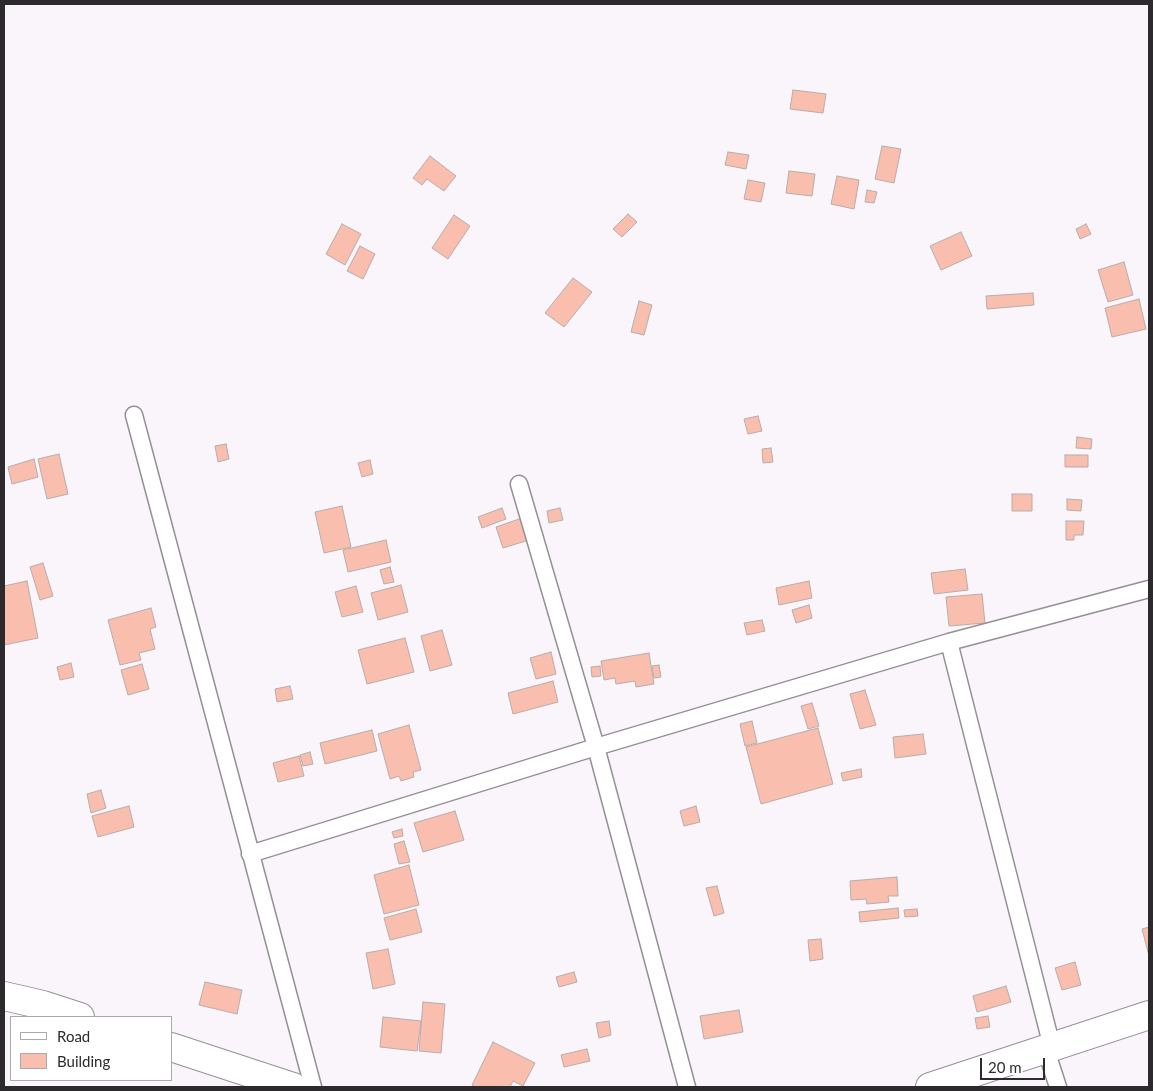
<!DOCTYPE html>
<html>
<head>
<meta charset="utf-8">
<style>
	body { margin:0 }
	#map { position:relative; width:1153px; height:1091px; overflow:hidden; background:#faf4fb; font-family:Lato,sans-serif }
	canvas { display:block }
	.frame { position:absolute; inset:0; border:5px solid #2c2a2c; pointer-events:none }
	.legend { position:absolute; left:10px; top:1016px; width:162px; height:65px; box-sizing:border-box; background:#fff; border:1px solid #abaaab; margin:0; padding:6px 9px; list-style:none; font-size:15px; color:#2c2a2c }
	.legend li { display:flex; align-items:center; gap:10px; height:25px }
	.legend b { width:25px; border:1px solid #abaaab }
	.scale { position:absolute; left:980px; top:1058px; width:65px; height:22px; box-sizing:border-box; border:2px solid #2c2a2c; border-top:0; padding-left:6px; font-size:15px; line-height:18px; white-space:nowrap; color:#2c2a2c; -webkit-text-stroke:4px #fff; paint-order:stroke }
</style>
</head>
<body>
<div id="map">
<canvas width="1153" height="1091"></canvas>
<div class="frame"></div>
<ul class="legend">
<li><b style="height:6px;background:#fff"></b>Road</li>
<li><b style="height:14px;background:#f9bead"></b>Building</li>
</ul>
<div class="scale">20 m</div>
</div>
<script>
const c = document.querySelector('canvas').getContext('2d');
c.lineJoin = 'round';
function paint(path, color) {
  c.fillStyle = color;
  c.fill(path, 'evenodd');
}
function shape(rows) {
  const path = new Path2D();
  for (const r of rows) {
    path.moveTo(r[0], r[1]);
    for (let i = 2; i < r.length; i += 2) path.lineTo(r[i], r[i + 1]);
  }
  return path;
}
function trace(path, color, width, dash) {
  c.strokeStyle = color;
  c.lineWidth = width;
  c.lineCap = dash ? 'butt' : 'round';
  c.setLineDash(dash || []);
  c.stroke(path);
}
const building = shape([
	[793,90,826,94,823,113,790,109,793,90],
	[882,146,901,149,894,183,875,179,882,146],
	[728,152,749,155,746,169,725,165,728,152],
	[430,156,456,176,444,191,427,179,422,185,413,178,430,156],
	[789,171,815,174,812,196,786,193,789,171],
	[837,176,859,180,854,209,831,204,837,176],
	[748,180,765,183,761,202,744,199,748,180],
	[867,190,877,192,874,203,865,202,867,190],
	[628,214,637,222,622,237,613,229,628,214],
	[454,215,470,226,448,259,432,248,454,215],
	[342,224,361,234,345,265,326,254,342,224],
	[1086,224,1091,234,1080,239,1076,229,1086,224],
	[961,232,972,256,941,270,930,246,961,232],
	[360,246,375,254,363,279,347,271,360,246],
	[1124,262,1133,295,1108,302,1098,270,1124,262],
	[573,278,592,292,564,327,545,313,573,278],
	[1033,293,1034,305,987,309,986,296,1033,293],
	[1139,299,1146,329,1112,337,1105,308,1139,299],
	[639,301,652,305,644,335,631,332,639,301],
	[758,416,762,431,748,434,744,419,758,416],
	[1077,437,1092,439,1091,449,1076,448,1077,437],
	[226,444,229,459,218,462,215,446,226,444],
	[771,448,773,462,763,463,762,449,771,448],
	[59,454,68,494,47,499,38,459,59,454],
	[1065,455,1088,455,1088,467,1065,467,1065,455],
	[34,459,38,477,12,484,8,467,34,459],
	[370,460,373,474,362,477,358,463,370,460],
	[1012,494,1032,494,1032,511,1012,511,1012,494],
	[1067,499,1082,500,1081,511,1067,510,1067,499],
	[342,506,351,547,324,553,315,512,342,506],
	[502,508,506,519,482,528,478,517,502,508],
	[560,508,563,520,549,523,547,511,560,508],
	[522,518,529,540,503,548,496,527,522,518],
	[1066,521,1084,521,1083,535,1074,535,1074,540,1066,540,1066,521],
	[386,540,391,562,348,572,343,550,386,540],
	[43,563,53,596,40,600,30,567,43,563],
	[390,567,394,582,384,584,380,570,390,567],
	[965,569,968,590,934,594,931,573,965,569],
	[27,581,38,638,4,645,4,586,27,581],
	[809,581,812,598,779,605,776,588,809,581],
	[401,585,408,612,378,620,371,593,401,585],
	[356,586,363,612,342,617,335,592,356,586],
	[982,594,985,623,949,626,946,597,982,594],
	[809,605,812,618,796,623,792,610,809,605],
	[151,608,156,627,150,629,155,649,139,653,141,660,120,665,108,620,151,608],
	[762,620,765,631,747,635,744,623,762,620],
	[442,630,452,665,430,671,421,636,442,630],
	[405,638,414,672,367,684,358,650,405,638],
	[551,652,556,674,536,679,530,658,551,652],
	[649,653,654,684,636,687,635,681,616,684,615,678,604,680,601,661,649,653],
	[71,663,74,677,60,680,57,667,71,663],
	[142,664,149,689,128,695,121,670,142,664],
	[659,665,661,677,654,678,652,666,659,665],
	[600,666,601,676,592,677,591,667,600,666],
	[553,681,558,702,513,714,508,693,553,681],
	[290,686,293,699,277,702,275,689,290,686],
	[865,690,876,725,860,729,850,694,865,690],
	[812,703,819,726,808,729,801,706,812,703],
	[752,721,757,743,745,746,740,724,752,721],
	[409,725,421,770,413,772,414,777,401,781,399,776,390,779,378,734,409,725],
	[818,728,833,784,761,804,746,747,818,728],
	[372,730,377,751,325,764,320,743,372,730],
	[923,734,926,754,895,758,893,737,923,734],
	[310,752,313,764,303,766,300,755,310,752],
	[299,756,304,776,278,782,273,763,299,756],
	[861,769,862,777,843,781,841,773,861,769],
	[101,790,106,808,91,813,87,794,101,790],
	[129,806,134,827,98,837,92,816,129,806],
	[696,806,700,822,684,826,680,811,696,806],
	[455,811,464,840,423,852,414,823,455,811],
	[402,829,403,836,394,838,392,832,402,829],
	[404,841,410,862,399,864,394,844,404,841],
	[409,865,419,905,384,914,374,875,409,865],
	[897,877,898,896,888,896,889,902,867,904,866,899,851,900,850,881,897,877],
	[717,886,724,913,714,916,706,888,717,886],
	[898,908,899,918,860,922,859,912,898,908],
	[416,909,422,932,390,940,384,918,416,909],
	[917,909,918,916,905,917,904,910,917,909],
	[1149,927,1149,956,1142,929,1149,927],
	[821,939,823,959,810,961,808,940,821,939],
	[388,949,395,984,373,989,366,953,388,949],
	[1075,962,1081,985,1062,990,1055,968,1075,962],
	[574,972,577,982,559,987,556,977,574,972],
	[205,982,242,990,237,1014,199,1005,205,982],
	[1006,986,1011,1002,977,1012,973,996,1006,986],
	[423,1002,445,1004,441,1053,419,1051,423,1002],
	[739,1010,743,1032,704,1039,700,1016,739,1010],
	[988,1016,990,1027,977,1029,975,1018,988,1016],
	[383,1017,421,1021,417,1051,380,1047,383,1017],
	[609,1021,611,1035,599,1038,596,1023,609,1021],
	[493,1042,535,1063,523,1086,513,1081,510,1087,476,1087,472,1085,493,1042],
	[587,1049,590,1061,564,1067,561,1055,587,1049]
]);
paint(building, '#f9bead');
trace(building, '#b6adaa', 1);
const street = shape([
	[134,415,313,1087],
	[519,484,596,747,687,1087],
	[949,642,1149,589],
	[250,854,596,747,949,642,1052,1047],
	[1046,1050,1058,1087]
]);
const highway = shape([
	[4,996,43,1005,80,1017],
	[171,1047,293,1087],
	[930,1087,1149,1015]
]);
trace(street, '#959096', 19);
trace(highway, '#959096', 30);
trace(street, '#fff', 16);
trace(highway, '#fff', 28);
</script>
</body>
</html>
